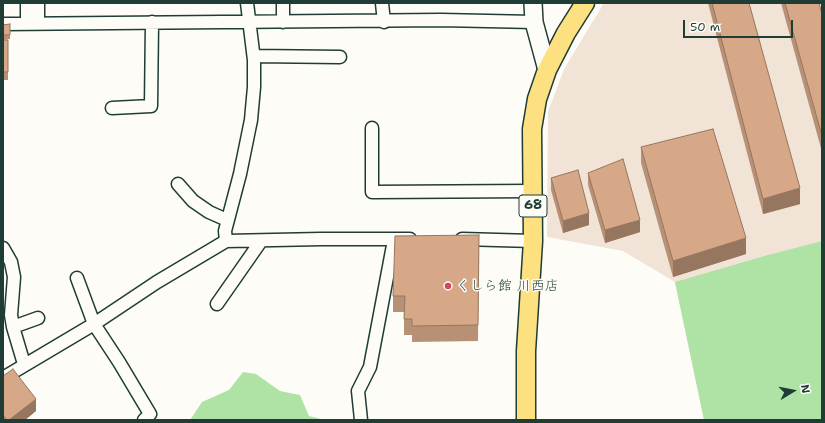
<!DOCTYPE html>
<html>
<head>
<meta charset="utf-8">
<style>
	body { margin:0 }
	#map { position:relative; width:825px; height:423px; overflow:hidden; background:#fdfcf7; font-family:"Shantell Sans",sans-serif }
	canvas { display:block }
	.frame { position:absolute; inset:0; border:4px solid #1f3d34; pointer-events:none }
	.north { position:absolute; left:773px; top:371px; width:40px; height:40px; -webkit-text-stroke:3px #fdfcf7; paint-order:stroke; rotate:80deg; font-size:11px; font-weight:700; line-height:16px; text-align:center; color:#1f3d34 }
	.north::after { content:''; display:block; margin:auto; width:14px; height:18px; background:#1f3d34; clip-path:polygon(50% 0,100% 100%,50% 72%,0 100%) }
	.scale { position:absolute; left:683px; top:20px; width:110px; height:18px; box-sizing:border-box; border:2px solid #1f3d34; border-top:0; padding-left:5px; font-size:12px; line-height:14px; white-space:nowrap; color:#1f3d34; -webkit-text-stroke:3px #fdfcf7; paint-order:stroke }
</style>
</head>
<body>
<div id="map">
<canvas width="825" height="423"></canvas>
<div class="frame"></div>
<div class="north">N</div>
<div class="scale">50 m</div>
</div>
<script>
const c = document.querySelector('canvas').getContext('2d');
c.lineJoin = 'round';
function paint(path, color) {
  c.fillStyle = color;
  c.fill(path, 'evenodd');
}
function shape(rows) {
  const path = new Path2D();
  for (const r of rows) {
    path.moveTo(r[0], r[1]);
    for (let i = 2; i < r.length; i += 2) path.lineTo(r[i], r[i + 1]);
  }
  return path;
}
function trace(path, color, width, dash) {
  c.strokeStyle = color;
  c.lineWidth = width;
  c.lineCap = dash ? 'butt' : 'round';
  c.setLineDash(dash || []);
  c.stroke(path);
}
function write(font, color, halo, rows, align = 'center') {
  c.font = font + ' "Shantell Sans","Klee One",sans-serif';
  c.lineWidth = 3;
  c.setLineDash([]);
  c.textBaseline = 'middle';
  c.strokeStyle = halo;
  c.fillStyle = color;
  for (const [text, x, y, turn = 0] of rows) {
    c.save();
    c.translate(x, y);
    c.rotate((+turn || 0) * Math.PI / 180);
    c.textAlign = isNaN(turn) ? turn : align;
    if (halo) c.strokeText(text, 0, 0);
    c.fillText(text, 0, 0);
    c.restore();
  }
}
paint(shape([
	[604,3,822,3,822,420,704,420,675,282,623,251,547,237,548,112,564,69]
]), '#f1e3d6');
paint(shape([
	[822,241,822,420,704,420,675,282,768,255],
	[243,372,256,374,280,391,300,395,309,416,325,420,190,420,202,402,229,390]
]), '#afe3a5');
const street = shape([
	[283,3,283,22],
	[382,3,384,22],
	[38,23,38,3],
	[3,24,441,20,534,22],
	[27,24,27,3],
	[254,56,340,57],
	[112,108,151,106,152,22],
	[372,128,372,192,533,191],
	[178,184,193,201,209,212,227,220],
	[462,239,533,241],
	[226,241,225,231,240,174,251,120,254,87,254,60,247,3],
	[3,248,11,262,14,277,11,315,13,327,24,364],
	[77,278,94,324,119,362,150,414,144,420],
	[217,304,261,241],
	[13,327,38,318],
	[3,378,94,324,157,282,226,241,321,239,410,239],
	[361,420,358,391,370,367,394,240]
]);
const secondary = shape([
	[533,3,534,22,547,70]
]);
const primary = shape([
	[526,420,526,351,533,241,532,129,537,99,547,70,566,33,585,3]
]);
trace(street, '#1f3d34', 15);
trace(secondary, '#1f3d34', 20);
trace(primary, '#1f3d34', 21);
trace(street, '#fdfcf7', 12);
trace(secondary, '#fdfcf7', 17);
trace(primary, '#fde080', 18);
paint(shape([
	[708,3,749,3,800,204,763,214],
	[781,3,819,3,822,14,822,152],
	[10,24,10,39,3,40,3,25],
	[3,40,8,40,8,80,3,80],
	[641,147,746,254,673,277,641,163],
	[588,173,640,232,605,243,588,185],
	[551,178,589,225,563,233,551,190],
	[479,235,478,341,412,342,412,335,404,335,404,312,393,312,393,296],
	[3,376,36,411,25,420,3,420]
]), '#b89075');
paint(shape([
	[800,188,800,204,763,214,763,199],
	[589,213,589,225,563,233,563,221],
	[640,220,640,232,605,243,605,230],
	[746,238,746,254,673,277,673,261],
	[36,399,36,411,25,420,9,420]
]), '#96765f');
const building = shape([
	[712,3,749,3,800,188,763,199,712,3],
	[785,3,819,3,822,14,822,136,785,3],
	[10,24,10,35,3,35,3,25,10,24],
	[3,40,8,40,8,72,3,72,3,40],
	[713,129,746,238,673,261,641,147,713,129],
	[623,159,640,220,605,230,588,173,623,159],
	[578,170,589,213,563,221,551,178,578,170],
	[479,235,478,325,412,326,412,319,404,319,405,296,393,296,395,236,479,235],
	[13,369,36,399,9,420,7,420,3,415,3,376,13,369]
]);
paint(building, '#d6a888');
trace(building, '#96765f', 1);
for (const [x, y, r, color] of [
	[448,286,4,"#d1495b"]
]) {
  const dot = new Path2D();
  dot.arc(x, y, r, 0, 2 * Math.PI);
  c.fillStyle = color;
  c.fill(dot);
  trace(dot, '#fdfcf7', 1.5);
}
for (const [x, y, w] of [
	[533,206,28]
]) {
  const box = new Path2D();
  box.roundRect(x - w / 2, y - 11, w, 22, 3);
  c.fillStyle = '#fdfcf7';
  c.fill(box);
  trace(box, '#1f3d34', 1);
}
write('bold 13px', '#1f3d34', null, [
	["68",533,206]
]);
write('14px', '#1f3d34', '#fdfcf7', [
	["くしら館 川西店",456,286]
], 'left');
</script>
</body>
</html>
